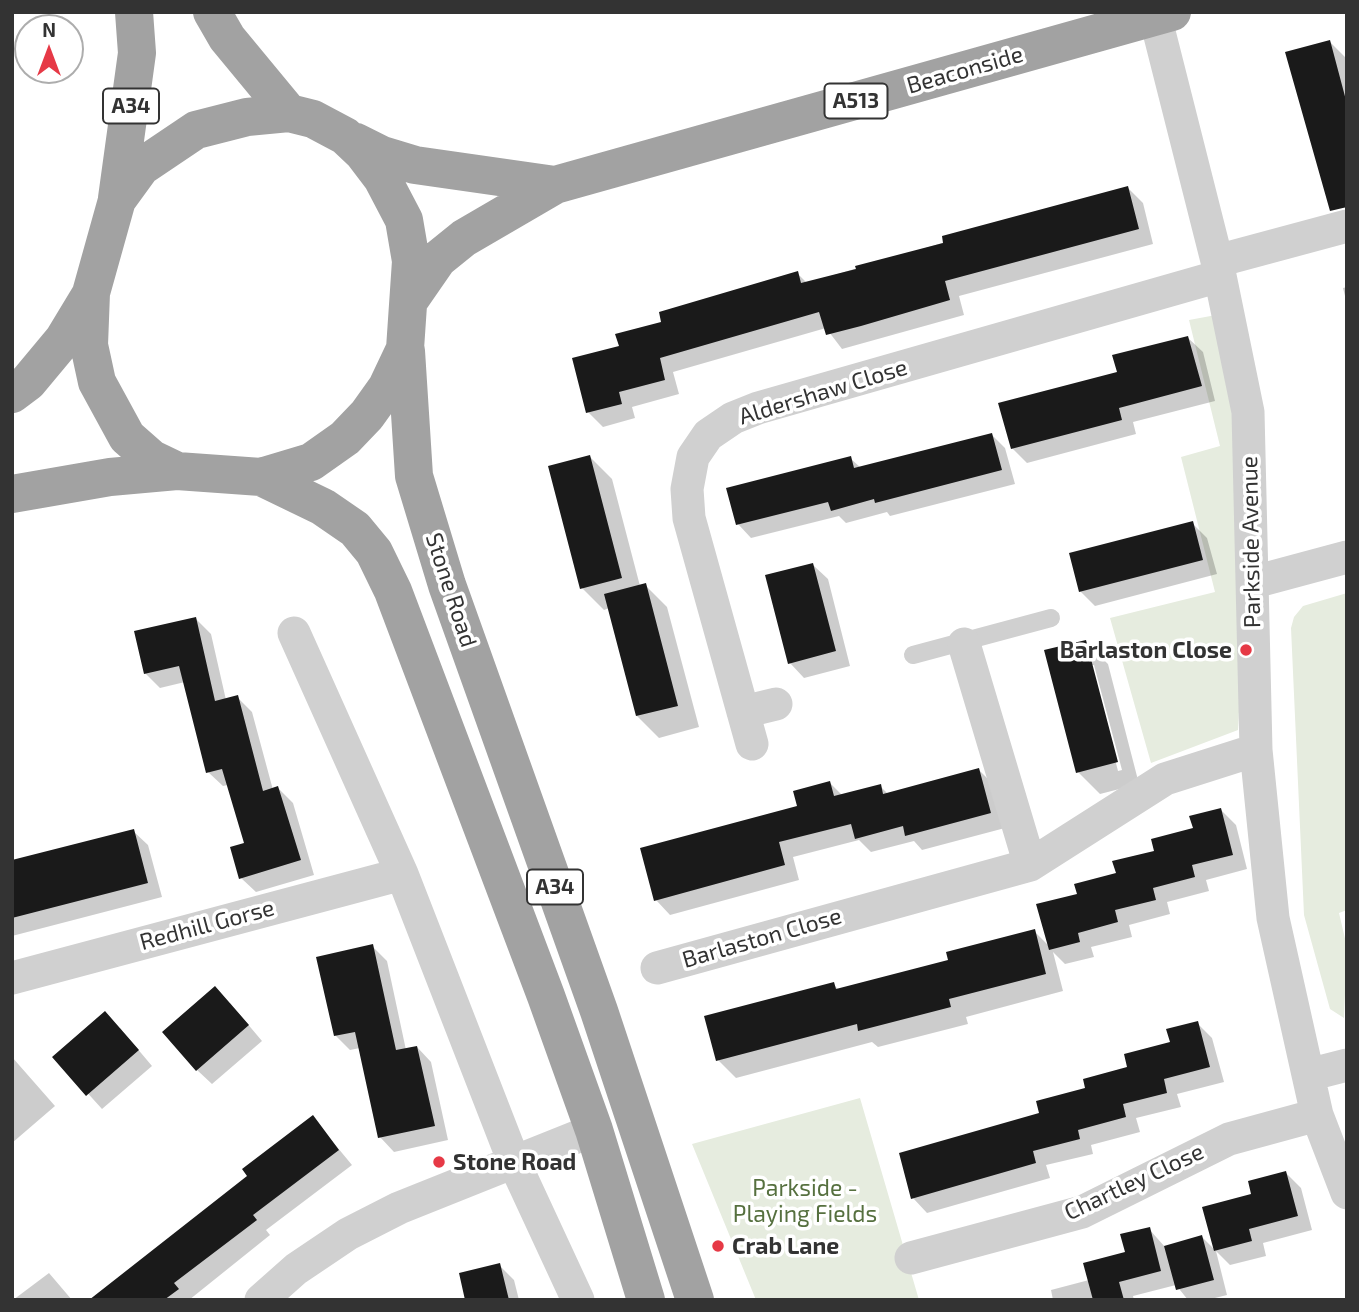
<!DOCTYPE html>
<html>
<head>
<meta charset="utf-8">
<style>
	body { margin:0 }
	#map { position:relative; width:1359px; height:1312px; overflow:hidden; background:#fff; font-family:"Exo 2",sans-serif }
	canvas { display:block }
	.frame { position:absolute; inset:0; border:14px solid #333; pointer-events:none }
	.north { position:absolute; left:14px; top:14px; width:70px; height:70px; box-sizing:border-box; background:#fff; border:2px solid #adadad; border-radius:50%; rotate:0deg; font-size:19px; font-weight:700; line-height:28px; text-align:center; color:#333 }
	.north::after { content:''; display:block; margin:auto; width:24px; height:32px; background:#e63946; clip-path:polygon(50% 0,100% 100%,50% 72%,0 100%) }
</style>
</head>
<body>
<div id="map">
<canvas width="1359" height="1312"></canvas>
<div class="frame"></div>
<div class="north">N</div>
</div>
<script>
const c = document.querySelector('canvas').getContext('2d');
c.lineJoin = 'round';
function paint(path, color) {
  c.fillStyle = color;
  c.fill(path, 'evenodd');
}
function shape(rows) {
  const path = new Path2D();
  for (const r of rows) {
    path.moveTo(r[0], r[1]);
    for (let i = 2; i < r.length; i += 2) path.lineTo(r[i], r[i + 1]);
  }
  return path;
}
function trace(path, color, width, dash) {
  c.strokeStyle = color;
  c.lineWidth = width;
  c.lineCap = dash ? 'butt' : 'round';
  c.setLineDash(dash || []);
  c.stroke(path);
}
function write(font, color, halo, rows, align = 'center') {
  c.font = font + ' "Exo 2",sans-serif';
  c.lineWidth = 7;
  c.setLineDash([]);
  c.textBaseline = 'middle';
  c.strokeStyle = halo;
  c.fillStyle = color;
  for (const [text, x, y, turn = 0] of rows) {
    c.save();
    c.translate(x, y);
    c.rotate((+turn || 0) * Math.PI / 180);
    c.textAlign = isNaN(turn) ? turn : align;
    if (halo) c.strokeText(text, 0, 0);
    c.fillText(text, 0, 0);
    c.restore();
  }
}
paint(shape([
	[1216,315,1237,388,1246,581,1238,730,1151,763,1110,618,1215,592,1181,457,1220,446,1189,320],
	[1347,593,1347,910,1339,913,1347,947,1344,1018,1330,1009,1304,915,1291,628,1294,617,1303,606],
	[860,1098,919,1300,756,1300,692,1144]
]), '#e6ecdf');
paint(shape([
	[1330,42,1345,57,1347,64,1347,207,1342,208,1327,194],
	[1128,188,1143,203,1153,244,959,296,964,315,842,349,826,328,673,372,679,394,632,407,635,418,603,427,588,412,621,347,663,323,797,273,807,283],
	[1347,287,1347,304,1343,288],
	[1188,338,1203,352,1215,401,1133,422,1136,434,1027,463,1012,448,1119,373],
	[992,435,1005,448,1015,484,890,516,887,512,846,523,839,516,751,538,738,524,850,458,861,468],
	[590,457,612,479,640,586,645,585,667,607,699,727,659,738,637,716,609,608,604,610,582,588],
	[1192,523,1207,538,1217,574,1095,606,1080,591],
	[813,565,828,579,850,666,804,678,790,663],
	[196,619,211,634,226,700,237,697,252,712,273,790,278,788,293,803,314,875,256,892,241,878,246,844,228,785,223,786,208,772,185,682,160,688,145,673],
	[1085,642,1108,664,1139,784,1100,794,1078,772],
	[1091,665,1094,665,1122,770,1118,771],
	[979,770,994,785,1005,828,922,850,914,841,871,852,859,840,793,857,799,880,670,915,656,900,799,807,830,783,843,796,880,786,888,794],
	[1221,810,1236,825,1247,869,1206,880,1209,891,1167,902,1170,914,1129,925,1132,937,1091,947,1094,957,1065,964,1053,952,1063,991,966,1017,968,1024,878,1047,872,1042,736,1078,718,1060,833,984,839,990,950,961,1034,931,1049,946,1079,895,1195,829],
	[133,831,148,845,162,897,12,936,12,862],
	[372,946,387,961,406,1050,417,1047,431,1062,448,1140,394,1152,380,1137,360,1048,350,1050,335,1035],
	[230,1003,262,1041,212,1084,197,1070],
	[1197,1023,1212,1038,1224,1082,1177,1094,1181,1107,1136,1118,1140,1132,1091,1145,1093,1154,1046,1165,1050,1178,927,1213,913,1198,1041,1114,1172,1043],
	[120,1028,152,1066,102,1109,55,1057],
	[12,1057,55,1106,12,1143],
	[313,1118,352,1165,266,1230,270,1235,189,1300,119,1300],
	[1286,1173,1301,1188,1312,1230,1263,1243,1266,1256,1230,1265,1216,1251,1227,1295,1207,1300,1188,1300,1176,1285,1133,1296,1134,1300,1053,1300,1051,1290,1089,1280,1127,1253,1149,1229,1165,1247,1202,1237,1216,1251,1204,1208,1253,1195],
	[499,1265,514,1280,519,1300,467,1300],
	[49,1273,72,1300,13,1300]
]), '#0003');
paint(shape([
	[1330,40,1347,104,1347,207,1330,211,1285,52],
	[1128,186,1139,229,945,281,950,300,861,326,826,335,819,312,660,358,665,380,619,392,622,404,586,413,572,358,619,346,615,334,661,322,659,312,798,271,801,283,856,269,855,266,943,243,942,236],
	[1188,336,1202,386,1119,408,1122,420,1011,449,998,403,1117,372,1112,355],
	[992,433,1002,470,875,503,874,499,831,511,828,502,736,525,726,488,851,456,854,468],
	[590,455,622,578,580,589,548,466],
	[1193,521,1203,560,1079,592,1069,553],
	[813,563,836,651,788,664,765,575],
	[646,583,678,706,636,716,604,594],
	[196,617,215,701,238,695,263,791,278,786,301,860,239,879,230,847,244,843,222,769,206,773,179,666,144,674,134,631],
	[1086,640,1118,762,1076,773,1044,650],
	[979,768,991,813,905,836,903,826,855,839,851,824,779,842,785,865,654,901,640,848,797,806,793,791,830,781,834,796,881,784,883,794],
	[1221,808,1233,855,1192,865,1195,877,1153,888,1156,900,1115,910,1118,922,1078,933,1080,942,1049,950,1036,904,1077,894,1074,884,1116,873,1112,861,1154,851,1151,839,1193,828,1189,816],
	[134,829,148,883,12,918,12,860],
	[1035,929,1046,974,949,999,951,1007,858,1031,857,1024,716,1061,704,1016,834,982,836,989,948,960,946,952],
	[373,944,396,1050,417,1046,435,1126,378,1138,355,1032,334,1036,316,957],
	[215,986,249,1025,196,1071,162,1032],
	[105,1011,139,1050,86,1096,52,1057],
	[1198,1021,1210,1067,1164,1079,1167,1093,1123,1104,1126,1117,1078,1130,1080,1139,1033,1151,1036,1163,911,1199,899,1153,1039,1113,1036,1101,1085,1088,1083,1079,1127,1067,1124,1054,1170,1042,1166,1029],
	[313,1115,339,1150,253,1215,257,1220,174,1283,179,1289,164,1300,89,1300,247,1176,242,1169],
	[1286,1171,1298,1216,1249,1229,1252,1241,1214,1251,1202,1207,1251,1194,1248,1181],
	[1150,1227,1161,1271,1119,1282,1124,1300,1093,1300,1083,1263,1125,1252,1120,1234],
	[1202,1235,1214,1280,1176,1290,1164,1246],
	[500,1263,509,1300,465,1300,459,1273]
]), '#1a1a1a');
trace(shape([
	[913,655,1051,618]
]), '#d0d0d0', 18);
trace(shape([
	[1154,12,1217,261,1248,412,1256,750,1273,918,1317,1115,1347,1193],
	[1217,261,1347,226],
	[1254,582,1347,557],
	[294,633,402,874,514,1162,578,1300],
	[964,644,1030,865],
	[743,712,776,704],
	[752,744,689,518,687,489,693,457,708,435,733,418,758,408,1220,276],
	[657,968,1030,865,1165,779,1256,750],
	[12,978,402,874],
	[1308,1075,1347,1065],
	[911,1258,1082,1212,1229,1139,1317,1115],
	[261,1300,296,1269,348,1234,399,1208,594,1130]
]), '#d0d0d0', 33);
trace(shape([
	[212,12,227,38,289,113],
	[356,142,382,155,415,165,555,185],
	[117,198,137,53,134,12],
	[411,298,438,259,464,238,555,185,1172,12],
	[406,351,414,476,447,585,599,1011,695,1300],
	[12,394,28,382,63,340,89,297],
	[261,477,323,507,355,529,374,552,393,591,546,996,594,1130,646,1300],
	[12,494,110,477,177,471,261,477,311,462,345,438,367,415,387,387,405,349,411,261,404,220,382,178,363,153,345,136,313,119,289,113,247,117,196,130,141,167,117,200,91,293,89,345,97,382,127,437,152,459,177,471]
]), '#a2a2a2', 38);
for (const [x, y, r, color] of [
	[1246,650,7,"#e63946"],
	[439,1162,7,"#e63946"],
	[718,1246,7,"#e63946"]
]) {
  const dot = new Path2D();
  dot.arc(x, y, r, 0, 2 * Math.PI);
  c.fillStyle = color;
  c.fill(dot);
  trace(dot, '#fff', 2.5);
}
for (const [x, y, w] of [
	[856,101,63],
	[131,106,56],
	[555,887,56]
]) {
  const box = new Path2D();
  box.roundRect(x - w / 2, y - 17.5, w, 35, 5);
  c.fillStyle = '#fff';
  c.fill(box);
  trace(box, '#333', 2);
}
write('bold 21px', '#333', null, [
	["A513",856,101],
	["A34",131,106],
	["A34",555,887]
]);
write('23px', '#333', '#fff', [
	["Beaconside",965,70,-16],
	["Aldershaw Close",823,392,-17],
	["Parkside Avenue",1251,542,-91],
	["Stone Road",451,590,72],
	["Redhill Gorse",207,925,-15],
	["Barlaston Close",762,938,-16],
	["Chartley Close",1134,1182,-25]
]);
write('bold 23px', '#333', '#fff', [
	["Barlaston Close",1232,650,"right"],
	["Stone Road",453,1162],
	["Crab Lane",732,1246]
], 'left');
write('23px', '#56703f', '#fff', [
	["Parkside -",805,1188],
	["Playing Fields",805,1214]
]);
</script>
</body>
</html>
